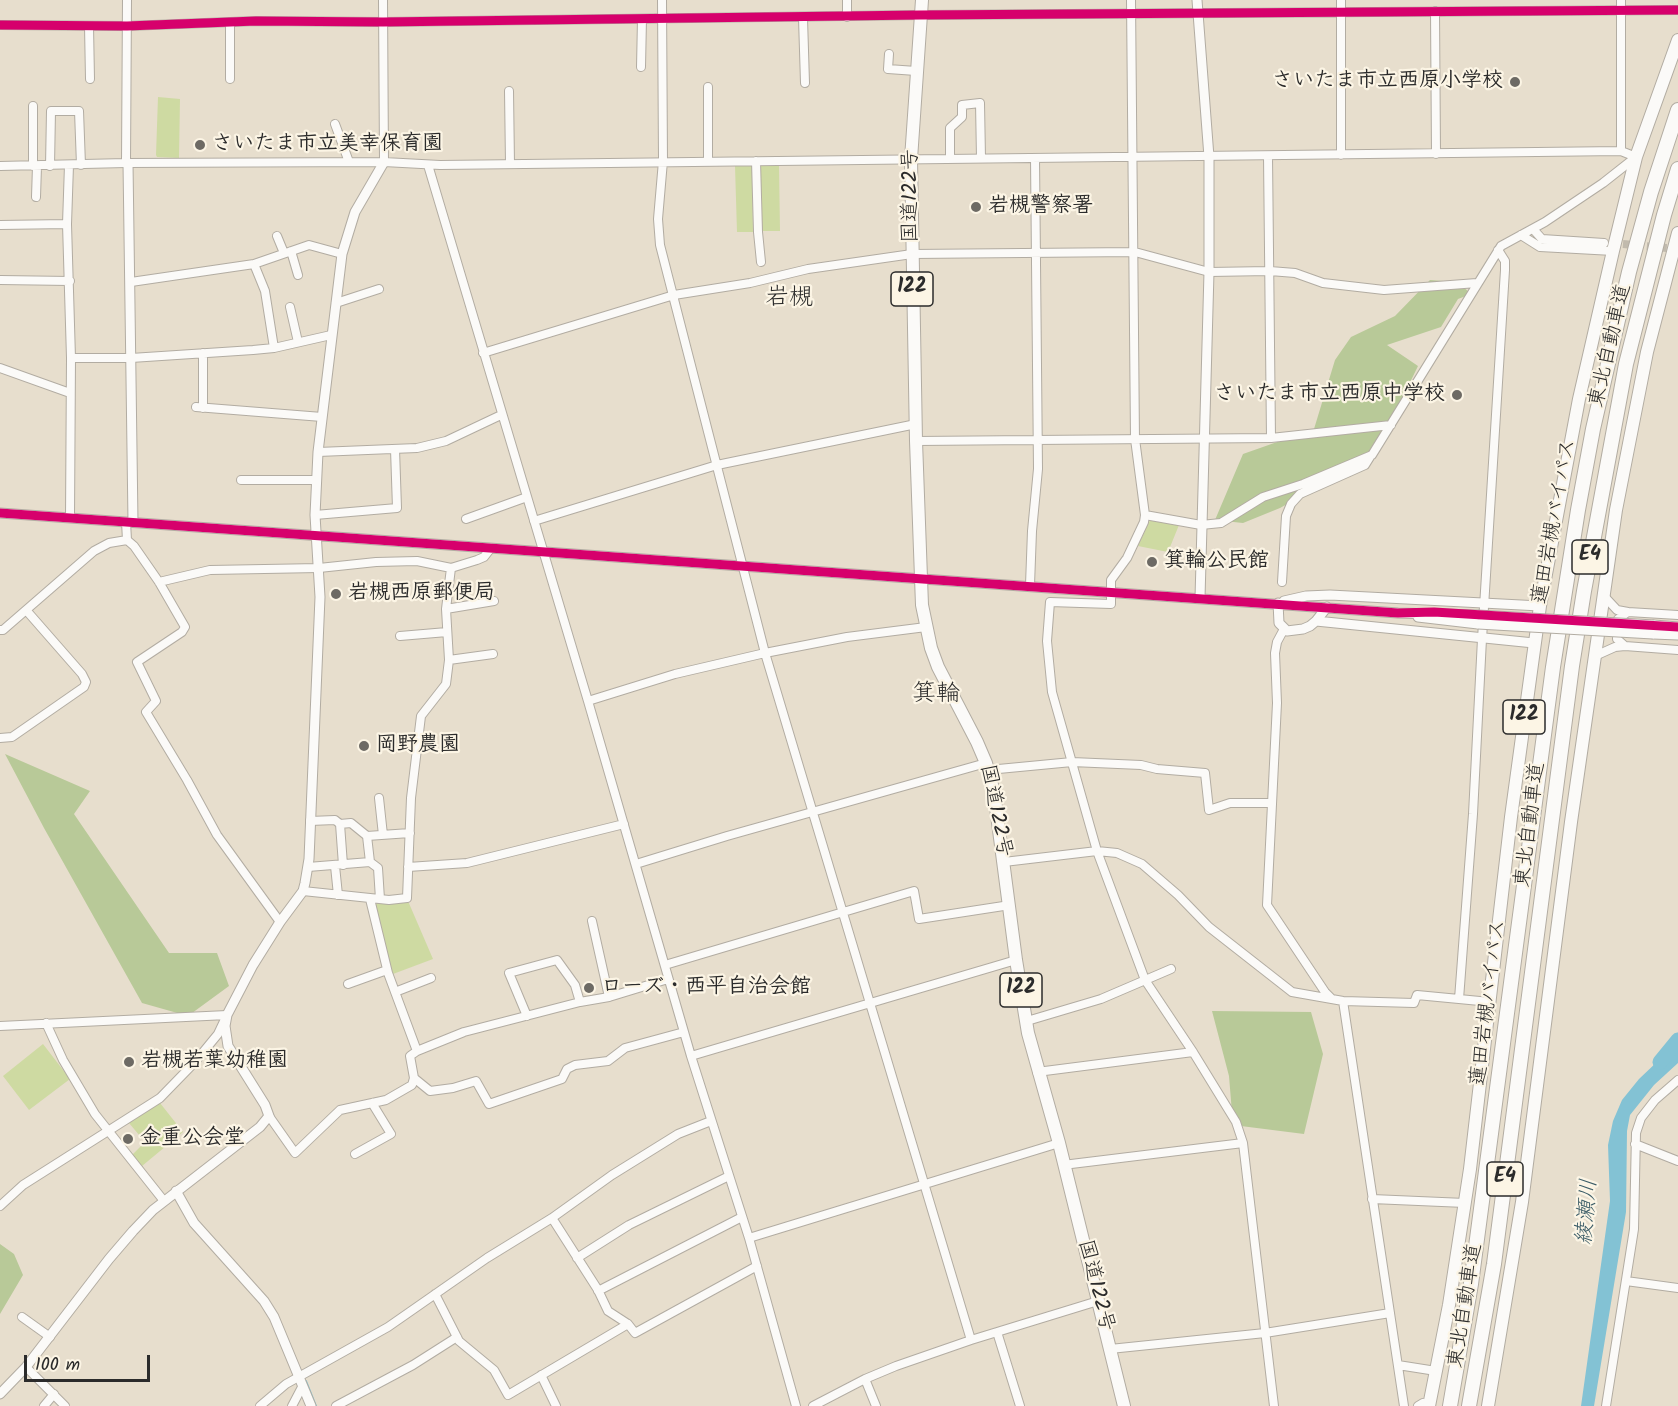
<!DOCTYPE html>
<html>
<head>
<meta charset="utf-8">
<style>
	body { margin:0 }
	#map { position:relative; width:1678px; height:1406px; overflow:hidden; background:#e7decd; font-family:Kalam,sans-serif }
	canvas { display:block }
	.scale { position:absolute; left:24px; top:1355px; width:126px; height:27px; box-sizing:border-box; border:3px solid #2b2b2b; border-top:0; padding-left:8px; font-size:18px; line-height:21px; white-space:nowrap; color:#2b2b2b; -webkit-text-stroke:4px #fcf5e5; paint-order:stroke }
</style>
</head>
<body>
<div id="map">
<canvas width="1678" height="1406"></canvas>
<div class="scale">100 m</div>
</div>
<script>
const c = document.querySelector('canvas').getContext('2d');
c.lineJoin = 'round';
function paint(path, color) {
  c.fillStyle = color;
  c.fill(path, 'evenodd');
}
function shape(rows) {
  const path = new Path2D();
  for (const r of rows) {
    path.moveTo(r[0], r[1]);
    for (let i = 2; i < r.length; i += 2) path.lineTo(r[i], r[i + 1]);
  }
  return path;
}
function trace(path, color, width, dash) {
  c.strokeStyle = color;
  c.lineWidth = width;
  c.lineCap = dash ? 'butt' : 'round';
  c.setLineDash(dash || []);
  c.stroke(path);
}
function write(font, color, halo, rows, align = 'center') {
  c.font = font + ' Kalam,"Klee One",sans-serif';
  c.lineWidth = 4.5;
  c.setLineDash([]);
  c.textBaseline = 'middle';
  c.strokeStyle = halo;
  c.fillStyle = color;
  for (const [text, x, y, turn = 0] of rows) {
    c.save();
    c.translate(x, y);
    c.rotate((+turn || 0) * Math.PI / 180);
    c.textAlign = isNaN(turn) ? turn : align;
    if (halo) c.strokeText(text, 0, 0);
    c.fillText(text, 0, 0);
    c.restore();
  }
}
paint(shape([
	[158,97,180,99,179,158,157,157,156,155],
	[760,165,779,165,780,231,762,231],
	[735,166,752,166,753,232,737,232],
	[1150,520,1179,525,1168,552,1138,546],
	[408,901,433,959,393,974,375,906,378,902,388,904],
	[43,1044,70,1079,29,1110,3,1076],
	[160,1103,183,1132,142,1166,132,1155,145,1142,129,1123]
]), '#cedaa2');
paint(shape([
	[1430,280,1458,282,1471,294,1458,299,1441,327,1387,345,1418,366,1401,401,1362,462,1280,508,1243,523,1215,520,1243,454,1314,429,1335,360,1351,337,1395,316],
	[5,754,90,791,74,814,169,953,217,953,229,986,188,1016,142,1003,44,828],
	[1212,1011,1311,1012,1323,1054,1304,1134,1233,1125,1229,1076],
	[0,1244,14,1254,23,1275,0,1314]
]), '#b8c998');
paint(shape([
	[1678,1042,1678,1063,1654,1085,1630,1115,1627,1131,1626,1212,1594,1406,1581,1406,1610,1201,1608,1145,1613,1121,1622,1100,1639,1079]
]), '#83c2d4');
trace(shape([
	[306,1381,316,1406]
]), '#83c2d4', 2);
trace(shape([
	[1660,1062,1678,1040]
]), '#83c2d4', 15);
trace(shape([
	[1611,243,1677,249]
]), '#c1baad', 8, [8, 4]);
const minor = shape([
	[383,0,384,162],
	[662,0,663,161,658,219,660,245,765,653,971,1340],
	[847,0,847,17],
	[1131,0,1135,439,1145,515,1144,522,1127,558,1111,580,1111,604,1050,602,1047,641,1052,692,1097,851,1145,980,1193,1052,1236,1122,1243,1143,1274,1406],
	[1341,0,1341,155],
	[1435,11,1436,154],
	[803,18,805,83],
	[230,22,230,79],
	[0,25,127,26,256,21,383,22,920,15,1677,10],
	[89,26,90,79],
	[889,54,888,69,916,71],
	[641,67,642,19],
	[708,87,708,161],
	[509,91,510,164],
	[33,106,33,166],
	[335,124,349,162],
	[1621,151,1621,0],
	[1268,156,1271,438],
	[950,159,950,128,962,117,962,105,980,103,981,158],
	[756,161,758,232,761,262],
	[126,163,127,0],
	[69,165,67,224,71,358,70,517],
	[428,165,588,701,691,1056,749,1238,796,1406],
	[0,166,126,163,384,162,440,165,1621,151,1636,157],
	[50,166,51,111,79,111,81,165],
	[36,197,37,166],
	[0,225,67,224],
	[1533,229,1542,239,1604,243],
	[1521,235,1540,247,1613,251],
	[277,236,284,253],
	[291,251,298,275],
	[254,264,265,291,274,348],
	[0,280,70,281],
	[131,282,254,264,309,245,342,254],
	[336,303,379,289],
	[290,307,298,342],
	[483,353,674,295,750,283,808,269,912,254,1135,252,1209,272,1270,271,1295,273,1323,283,1384,290,1477,283],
	[71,358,131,358,253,350,274,348,331,335],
	[0,368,70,393],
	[196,407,322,417],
	[203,408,203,353],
	[916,441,1271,438,1391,425],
	[318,452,417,448,446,441,501,415],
	[241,480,316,480],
	[315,515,397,508,395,449],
	[1145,515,1201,525,1221,523,1263,497,1303,484,1372,455,1501,246,1545,222,1603,183,1636,157],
	[466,519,527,497],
	[534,521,717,465,916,424],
	[126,522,127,540],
	[159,582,210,570,319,568,376,562,417,561,451,568,477,560,484,557,491,548],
	[1282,582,1286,516,1291,504,1300,494,1365,465,1370,457],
	[1030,585,1032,531,1038,469,1035,158],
	[1603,595,1617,610,1628,612],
	[446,609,494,601],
	[1678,615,1628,612,1618,619,1617,639,1625,646,1678,650],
	[1284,629,1277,642,1275,653,1277,703,1267,905,1325,992,1332,999],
	[0,630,3,630,94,551,109,543,127,540,134,546,159,582,185,627,182,632,137,662,156,701,146,712,187,780,217,835,280,922],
	[400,636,447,632],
	[1595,656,1615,647,1625,646],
	[449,660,493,654],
	[588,701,675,674,765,653,847,637,926,627],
	[0,738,12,737,84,687,86,682,82,674,26,610],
	[988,770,1072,762,1141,765,1157,769,1205,773,1209,810,1230,803,1271,803],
	[379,798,383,835],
	[310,821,335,820,340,824,351,823,367,836,410,833],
	[340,824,343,865],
	[367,836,370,862],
	[1004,862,1097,851,1117,853,1142,864,1178,895,1209,927,1292,992,1343,1001,1414,1003,1417,995,1459,999,1473,814,1482,639,1505,270,1505,261,1498,250],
	[636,864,727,836,986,763],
	[335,866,338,895],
	[308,867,370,862,378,868,380,899],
	[408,867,467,863,624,824],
	[303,891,389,900,407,898,411,798,421,716,446,684,449,660,446,609,451,568],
	[370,899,388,973,417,1051],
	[592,921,609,997],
	[665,965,914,891,919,919,1010,905],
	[348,984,387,970],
	[395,992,431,978],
	[1459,999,1490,1002],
	[1343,1001,1404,1406],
	[527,1016,509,973,557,960,575,985,580,1002],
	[1027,1021,1101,999,1171,969],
	[46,1023,63,1060,95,1114,164,1201],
	[0,1026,227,1015,218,1034,195,1062,160,1098,23,1185,0,1206],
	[691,1056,1016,960],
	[1037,1072,1193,1052],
	[414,1078,430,1091,453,1088,476,1081,489,1104,562,1079,567,1069,575,1065,608,1061,625,1048,684,1032],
	[269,1116,295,1153,340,1110,386,1100,412,1085,414,1078,410,1056,417,1051,464,1032,580,1002,609,997,668,979],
	[1635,1144,1678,1161],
	[355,1154,391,1134,372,1103],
	[1063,1165,1243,1143],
	[1372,1199,1465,1203],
	[552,1218,598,1290,608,1311,628,1324,635,1333,757,1266],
	[749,1238,1059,1143],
	[577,1258,629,1225,729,1176],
	[1626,1281,1678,1288],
	[598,1291,742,1217],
	[435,1294,459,1341,494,1370,508,1395,628,1324],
	[22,1317,50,1337],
	[997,1332,1020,1406],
	[1110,1349,1265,1333,1390,1313],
	[1398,1365,1436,1371],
	[26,1367,65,1406],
	[541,1375,556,1406],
	[865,1379,876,1406],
	[44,1406,54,1394],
	[260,1406,286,1384,388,1327,487,1258,552,1218,612,1175,678,1134,711,1121],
	[292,1406,302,1387],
	[336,1406,413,1365,457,1337],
	[813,1406,865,1379,896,1366,971,1340,1098,1301],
	[1418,1406,1423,1403],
	[1606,1406,1634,1229,1636,1133,1641,1118,1655,1100,1678,1080]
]);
const tertiary = shape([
	[1197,0,1209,157,1209,272,1200,598],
	[128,163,133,522],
	[0,513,1398,613,1478,615],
	[1284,601,1306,596,1330,595,1540,606],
	[1278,603,1279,623,1287,631,1303,629,1310,626,1316,621,1327,607],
	[1418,617,1478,624],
	[1316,621,1534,643],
	[1654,625,1678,627],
	[1653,634,1678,635],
	[176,1191,194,1223,264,1301,274,1317,311,1406],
	[0,1394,26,1367,109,1259,133,1231,153,1210,260,1127,269,1116,265,1105,228,1046,225,1026,227,1015,253,965,280,922,303,891,305,883,309,859,320,597,315,515,318,452,342,254,355,212,384,162]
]);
const trunk = shape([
	[922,0,911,159,916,441,922,605,931,648,938,667,977,742,986,763,994,792,1016,960,1028,1033,1059,1143,1124,1406],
	[1429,1406,1449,1305,1470,1169,1511,817,1540,606,1579,399,1613,251,1636,157,1678,40],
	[1488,1406,1522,1202,1571,822,1616,510,1647,352,1678,233]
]);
const motorway = shape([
	[1450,1406,1471,1284,1553,667,1578,510,1593,429,1629,272,1651,192,1678,110],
	[1469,1406,1494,1264,1572,666,1584,591,1626,364,1664,215,1678,169]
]);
trace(minor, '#b2aca2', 10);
trace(tertiary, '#b2aca2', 11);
trace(trunk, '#b2aca2', 14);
trace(motorway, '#b2aca2', 16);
trace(minor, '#fbfaf8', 8);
trace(tertiary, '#fbfaf8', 9);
trace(trunk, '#fbfaf8', 12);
trace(motorway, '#fbfaf8', 14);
const tertiaryBridge = shape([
	[1478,615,1654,625],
	[1478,624,1653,634]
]);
trace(tertiaryBridge, '#b2aca2', 11, []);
trace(tertiaryBridge, '#fbfaf8', 9);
trace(shape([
	[0,25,127,26,256,21,383,22,920,15,1677,10],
	[0,513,1398,613,1434,612,1678,627]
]), '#d6006c', 9);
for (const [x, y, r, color] of [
	[1515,82,6,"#6d6a64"],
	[200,145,6,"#6d6a64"],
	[976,207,6,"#6d6a64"],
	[1457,395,6,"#6d6a64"],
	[1152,562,6,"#6d6a64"],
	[336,594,6,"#6d6a64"],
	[364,746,6,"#6d6a64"],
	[589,988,6,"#6d6a64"],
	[129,1062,6,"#6d6a64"],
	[128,1139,6,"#6d6a64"]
]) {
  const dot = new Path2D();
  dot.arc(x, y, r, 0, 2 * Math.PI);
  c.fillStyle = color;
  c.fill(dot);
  trace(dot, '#fcf5e5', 2);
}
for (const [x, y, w] of [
	[912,289,42],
	[1590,557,36],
	[1524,717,42],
	[1021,990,42],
	[1505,1179,36]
]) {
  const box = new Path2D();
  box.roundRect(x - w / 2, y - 17, w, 34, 4.5);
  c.fillStyle = '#fcf5e5';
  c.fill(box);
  trace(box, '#2b2b2b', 1.5);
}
write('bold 20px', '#2b2b2b', null, [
	["122",912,289],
	["E4",1590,557],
	["122",1524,717],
	["122",1021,990],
	["E4",1505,1179]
]);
write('bold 21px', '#2b2b2b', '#fcf5e5', [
	["さいたま市立西原小学校",1503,82,"right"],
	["さいたま市立美幸保育園",212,145],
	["岩槻警察署",988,207],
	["さいたま市立西原中学校",1445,395,"right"],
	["箕輪公民館",1164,562],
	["岩槻西原郵便局",348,594],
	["岡野農園",376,746],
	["ローズ・西平自治会館",601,988],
	["岩槻若葉幼稚園",141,1062],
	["金重公会堂",140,1139]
], 'left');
write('21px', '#2b2b2b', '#fcf5e5', [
	["国道122号",912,196,-90],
	["東北自動車道",1612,346,-77],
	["蓮田岩槻バイパス",1556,522,-80],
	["国道122号",994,811,79],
	["東北自動車道",1532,825,-83],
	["蓮田岩槻バイパス",1490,1003,-83],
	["国道122号",1094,1286,76],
	["東北自動車道",1467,1306,-81]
]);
write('italic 22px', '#3b5c67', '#fcf5e5', [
	["綾瀬川",1589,1212,-85]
]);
write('24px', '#2b2b2b', '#fcf5e5', [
	["岩槻",789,300],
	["箕輪",936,696]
]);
</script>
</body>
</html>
